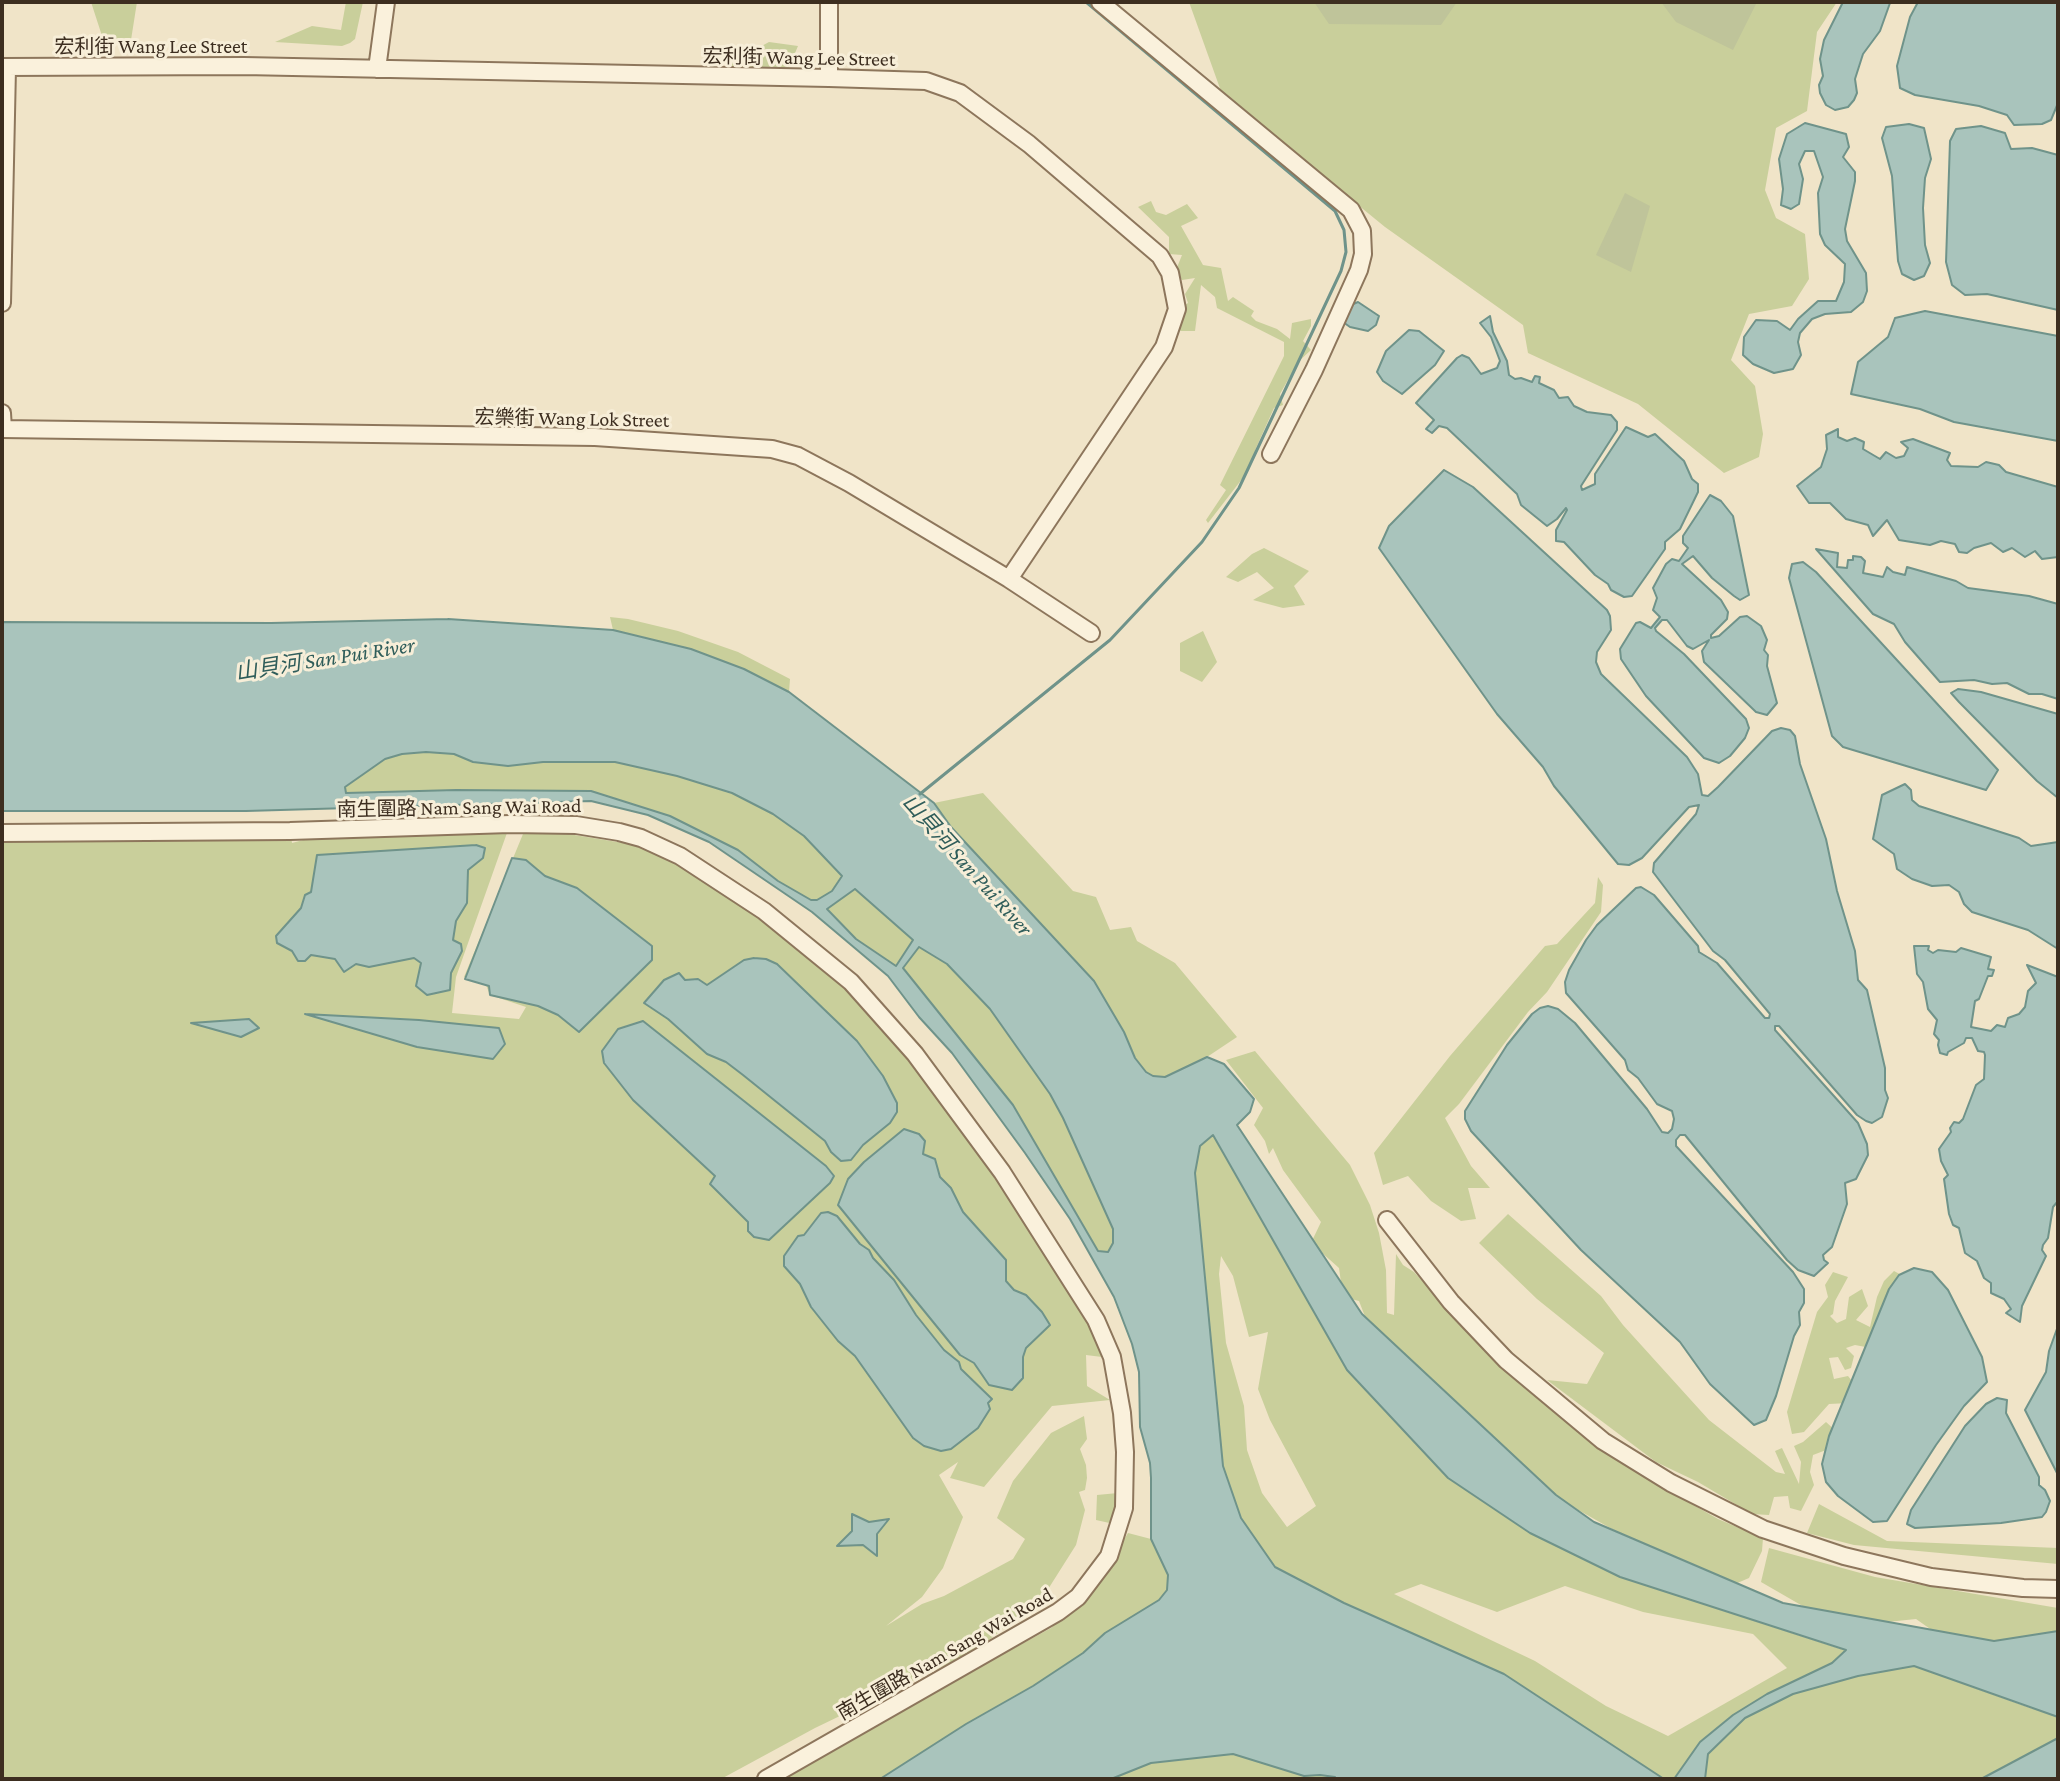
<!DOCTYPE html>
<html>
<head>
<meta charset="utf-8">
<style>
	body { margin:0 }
	#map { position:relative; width:2060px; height:1781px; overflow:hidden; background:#f0e4c8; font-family:"Crimson Pro",serif }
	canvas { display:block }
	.frame { position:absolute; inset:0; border:4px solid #3d2e20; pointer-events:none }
</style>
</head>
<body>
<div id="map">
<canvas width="2060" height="1781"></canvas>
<div class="frame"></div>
</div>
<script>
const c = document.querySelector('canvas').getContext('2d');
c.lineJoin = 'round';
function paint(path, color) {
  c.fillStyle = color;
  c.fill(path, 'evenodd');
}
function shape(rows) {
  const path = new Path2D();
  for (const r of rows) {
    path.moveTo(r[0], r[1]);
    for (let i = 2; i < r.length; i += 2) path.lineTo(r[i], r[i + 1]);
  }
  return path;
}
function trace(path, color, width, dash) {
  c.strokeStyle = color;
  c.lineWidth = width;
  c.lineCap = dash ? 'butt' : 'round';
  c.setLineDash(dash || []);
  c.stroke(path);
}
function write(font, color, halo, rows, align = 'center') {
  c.font = font + ' "Crimson Pro","Noto Sans TC",serif';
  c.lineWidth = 6;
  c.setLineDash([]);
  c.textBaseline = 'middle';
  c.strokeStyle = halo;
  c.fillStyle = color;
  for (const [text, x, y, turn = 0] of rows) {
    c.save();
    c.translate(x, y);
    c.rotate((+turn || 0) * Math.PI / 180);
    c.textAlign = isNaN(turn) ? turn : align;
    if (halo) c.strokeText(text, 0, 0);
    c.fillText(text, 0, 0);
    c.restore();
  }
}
paint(shape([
	[91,2,137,2,131,40,103,39],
	[346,2,363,2,355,39,350,43,342,46,275,42,312,26,341,30],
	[1189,2,1837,2,1817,32,1807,111,1776,128,1765,190,1776,218,1805,234,1809,279,1792,306,1749,314,1731,360,1755,386,1763,434,1759,457,1724,473,1638,404,1528,353,1523,325,1385,227,1222,94],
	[769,42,798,46,781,86,750,83,727,67,733,51,758,48],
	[1151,201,1156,212,1166,215,1187,204,1198,218,1181,226,1203,265,1221,268,1228,301,1233,297,1254,311,1251,316,1256,321,1277,329,1290,339,1292,323,1311,319,1311,326,1303,341,1311,350,1298,362,1280,394,1283,405,1274,408,1256,448,1249,470,1208,523,1206,520,1226,490,1220,485,1284,356,1284,342,1217,308,1215,297,1201,285,1195,331,1181,331,1164,318,1188,303,1185,294,1195,278,1182,280,1176,270,1182,255,1169,254,1169,237,1138,207],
	[1264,548,1309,571,1294,586,1305,605,1283,608,1253,600,1274,588,1257,572,1238,582,1226,577,1252,554],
	[610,617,628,619,678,631,738,652,790,679,789,692,744,669,691,649,613,630],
	[1203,631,1217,662,1202,682,1180,671,1180,643],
	[154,745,766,755,1032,1036,1113,1229,1113,1243,1108,1252,1098,1251,1013,1105,903,967,919,946,913,941,896,966,856,939,827,908,838,899,841,876,832,891,817,900,811,900,778,881,738,850,670,816,591,791,456,790,362,794,346,794,344,788,315,808,246,811,2,811,2,764],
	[983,793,1073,891,1096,897,1110,930,1131,927,1137,941,1175,963,1237,1037,1207,1057,1165,1077,1153,1076,1146,1072,1135,1058,1124,1032,1094,981,951,827,934,803],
	[508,830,456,977,452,1013,519,1019,526,1007,490,995,486,985,464,977,523,834,562,833,642,846,697,866,858,997,898,1048,908,1040,1091,1319,1102,1357,1086,1355,1087,1386,1110,1400,1052,1406,984,1487,950,1478,958,1462,939,1475,963,1517,943,1568,922,1597,886,1626,922,1604,944,1596,1013,1559,1025,1539,997,1518,1013,1481,1051,1433,1084,1416,1087,1439,1080,1449,1086,1465,1087,1478,1085,1490,1079,1492,1085,1510,1076,1545,1045,1594,977,1650,815,1728,721,1779,2,1779,2,833,290,831,292,843,322,835],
	[1598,877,1603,885,1601,912,1547,992,1528,1012,1459,1104,1445,1118,1471,1166,1490,1188,1468,1188,1476,1219,1461,1221,1431,1201,1408,1176,1383,1185,1374,1153,1450,1056,1545,946,1557,944,1595,903],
	[1255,1051,1350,1165,1370,1205,1379,1233,1386,1270,1387,1313,1394,1315,1396,1254,1403,1265,1414,1272,1501,1366,1636,1472,1718,1519,1763,1538,1762,1551,1749,1578,1728,1587,1667,1560,1541,1489,1371,1332,1359,1301,1343,1297,1339,1268,1311,1243,1321,1222,1283,1170,1273,1148,1269,1154,1265,1141,1254,1125,1263,1108,1226,1060],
	[1213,1134,1347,1370,1530,1533,1620,1577,1847,1651,1832,1663,1767,1694,1733,1715,1700,1742,1674,1779,1664,1779,1504,1674,1344,1603,1275,1567,1241,1518,1223,1466,1195,1173,1200,1146],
	[1221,1256,1233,1276,1249,1337,1268,1332,1258,1389,1270,1420,1316,1506,1287,1527,1262,1493,1247,1450,1244,1406,1226,1343,1219,1274],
	[1421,1584,1497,1612,1565,1586,1643,1612,1753,1634,1787,1668,1668,1736,1606,1706,1535,1661,1394,1594],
	[1508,1214,1601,1296,1623,1325,1709,1420,1776,1472,1785,1474,1775,1451,1782,1448,1799,1484,1801,1462,1794,1446,1803,1442,1826,1422,1837,1432,1834,1447,1813,1455,1810,1472,1814,1485,1801,1511,1790,1508,1788,1496,1774,1497,1769,1515,1752,1514,1698,1482,1656,1462,1547,1380,1587,1384,1604,1353,1537,1299,1479,1243],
	[1894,1271,1907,1278,1871,1348,1855,1345,1846,1348,1854,1356,1851,1368,1845,1370,1838,1357,1829,1358,1834,1379,1848,1376,1856,1386,1849,1403,1829,1404,1804,1432,1792,1434,1787,1412,1817,1312,1828,1297,1825,1285,1833,1272,1848,1277,1835,1301,1833,1314,1830,1316,1837,1323,1846,1319,1849,1297,1862,1289,1868,1306,1856,1320,1870,1327,1877,1297,1884,1281],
	[1118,1493,1114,1524,1096,1520,1097,1495],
	[1819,1504,1887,1541,2058,1548,2058,1564,1854,1545,1807,1533],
	[1128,1533,1151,1539,1168,1575,1167,1590,1159,1600,1105,1633,1083,1653,1033,1686,966,1724,880,1779,774,1779,1051,1628,1096,1586],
	[1769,1548,1875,1577,2058,1608,2058,1658,1956,1647,1916,1619,1839,1627,1761,1582],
	[1914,1666,2033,1709,2058,1709,2058,1748,2031,1753,1981,1779,1705,1779,1708,1754,1745,1718,1793,1694,1858,1676],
	[1233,1754,1304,1776,1320,1775,1336,1777,1111,1779,1151,1763]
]), '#c9cf9b');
paint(shape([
	[1314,2,1457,2,1441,25,1329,24],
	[1661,2,1757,2,1733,50,1676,22],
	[1625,193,1650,206,1631,272,1596,255]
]), '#bfc49a');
const water = shape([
	[1843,2,1890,3,1880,31,1863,54,1855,79,1857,93,1854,100,1848,107,1835,110,1826,105,1820,93,1819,85,1823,76,1820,59,1824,40,1843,2],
	[1918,2,2058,2,2058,103,2051,120,2042,124,2014,125,2007,115,1979,106,1915,95,1900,88,1897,66,1910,17,1918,2],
	[1805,123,1846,134,1849,147,1843,157,1855,172,1855,181,1845,229,1847,241,1866,273,1867,291,1863,302,1851,312,1825,314,1812,319,1800,333,1798,342,1801,355,1793,369,1774,373,1753,364,1743,355,1744,337,1756,320,1777,321,1790,330,1798,319,1818,301,1836,301,1844,282,1845,264,1825,245,1820,234,1818,193,1823,177,1814,151,1805,151,1799,164,1803,179,1799,204,1791,209,1781,205,1783,189,1779,159,1787,134,1805,123],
	[1909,124,1924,128,1931,159,1925,178,1923,208,1925,245,1930,263,1924,276,1914,280,1902,274,1898,261,1892,176,1882,138,1886,127,1909,124],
	[1981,126,2005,133,2011,149,2032,148,2058,155,2058,310,1987,294,1965,295,1952,285,1946,262,1950,141,1956,129,1981,126],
	[1358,302,1379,316,1376,325,1368,331,1350,327,1343,322,1351,305,1358,302],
	[1925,311,2058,336,2058,441,1954,422,1920,409,1851,394,1858,362,1888,337,1895,318,1925,311],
	[1490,316,1493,332,1507,361,1509,375,1515,379,1521,378,1532,382,1535,376,1540,377,1539,383,1554,390,1559,398,1568,397,1574,406,1587,412,1611,415,1617,422,1617,430,1581,486,1582,490,1595,484,1595,474,1626,427,1648,437,1655,434,1684,461,1692,479,1698,484,1698,492,1680,529,1665,542,1665,549,1632,596,1624,597,1611,590,1608,584,1595,575,1564,542,1556,541,1556,530,1567,510,1566,508,1557,519,1547,526,1521,505,1517,494,1447,428,1439,426,1432,433,1426,429,1434,420,1416,403,1457,358,1462,355,1469,358,1481,374,1497,368,1500,361,1491,337,1480,323,1490,316],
	[1409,330,1419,331,1444,351,1435,365,1402,394,1383,381,1377,372,1386,351,1409,330],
	[1838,429,1838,437,1847,441,1855,438,1864,442,1863,449,1880,459,1886,452,1896,458,1904,456,1908,448,1901,442,1913,439,1950,453,1947,460,1951,466,1978,467,1986,462,1999,465,2006,472,2058,487,2058,557,2042,559,2035,551,2025,557,2012,548,2003,552,1991,543,1974,548,1967,553,1959,552,1955,544,1941,541,1930,545,1899,540,1887,520,1873,536,1868,525,1846,519,1830,503,1809,503,1797,486,1821,467,1827,449,1826,435,1838,429],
	[1444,470,1473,487,1607,610,1610,616,1611,630,1597,652,1596,662,1601,674,1687,757,1698,774,1702,795,1708,796,1718,787,1772,731,1781,728,1790,730,1795,736,1800,764,1826,839,1837,891,1855,951,1858,980,1867,990,1885,1068,1885,1090,1888,1098,1882,1117,1872,1123,1866,1121,1857,1115,1779,1026,1775,1026,1775,1030,1858,1123,1867,1144,1868,1155,1856,1179,1845,1183,1847,1204,1832,1247,1823,1255,1824,1260,1828,1263,1814,1276,1798,1270,1787,1260,1685,1135,1680,1135,1676,1140,1676,1146,1793,1272,1804,1289,1804,1303,1799,1312,1800,1325,1794,1336,1776,1396,1766,1420,1754,1425,1710,1384,1680,1342,1581,1250,1471,1131,1465,1119,1465,1111,1507,1045,1532,1014,1540,1008,1548,1006,1558,1009,1575,1023,1647,1109,1662,1132,1668,1133,1672,1129,1674,1119,1672,1111,1657,1104,1638,1078,1628,1070,1625,1060,1566,993,1565,982,1569,970,1586,940,1597,925,1636,888,1641,887,1654,895,1698,946,1699,952,1717,963,1765,1018,1769,1018,1770,1014,1725,960,1713,951,1653,872,1654,863,1696,814,1699,805,1689,807,1642,858,1629,865,1618,864,1554,786,1543,767,1497,714,1379,548,1389,526,1444,470],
	[1710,495,1721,501,1733,516,1749,595,1740,600,1734,596,1712,578,1693,556,1682,564,1721,600,1728,612,1727,619,1711,635,1711,638,1719,636,1740,617,1747,616,1761,626,1767,640,1764,650,1768,655,1767,666,1777,703,1767,715,1756,712,1704,662,1702,651,1709,640,1693,649,1687,646,1667,620,1662,620,1655,628,1656,631,1684,654,1746,719,1749,728,1745,738,1730,756,1719,763,1704,758,1646,696,1621,659,1620,649,1636,623,1640,622,1651,628,1660,617,1653,610,1657,598,1653,588,1666,564,1672,559,1679,561,1688,548,1683,543,1683,536,1710,495],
	[1816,549,1838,553,1837,567,1847,568,1848,560,1853,560,1853,556,1861,557,1865,561,1863,573,1883,577,1887,567,1893,572,1905,575,1907,567,1956,581,1968,588,2029,596,2058,604,2058,699,2042,694,2029,694,2007,683,1992,684,1974,680,1940,682,1905,642,1894,624,1873,614,1816,549],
	[1803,562,1816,572,1998,770,1986,790,1843,747,1832,736,1789,578,1792,564,1803,562],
	[448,619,613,630,691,649,744,669,789,692,934,803,951,827,1094,981,1124,1032,1135,1058,1146,1072,1153,1076,1165,1077,1207,1057,1224,1064,1254,1099,1250,1112,1237,1125,1362,1314,1556,1495,1594,1522,1783,1603,1994,1641,2058,1631,2058,1717,1914,1666,1858,1676,1793,1694,1745,1718,1708,1754,1705,1779,1674,1779,1700,1742,1733,1715,1767,1694,1832,1663,1846,1650,1620,1577,1530,1533,1448,1478,1347,1370,1213,1135,1200,1146,1195,1173,1223,1466,1241,1518,1275,1567,1344,1603,1504,1674,1664,1779,1335,1779,1335,1777,1320,1775,1304,1776,1233,1754,1151,1763,1111,1779,880,1779,966,1724,1033,1686,1083,1653,1105,1633,1159,1600,1167,1590,1168,1575,1151,1539,1151,1478,1150,1463,1140,1427,1139,1372,1132,1344,1114,1297,1070,1219,1025,1153,952,1053,919,1017,888,976,812,912,709,842,648,815,591,801,246,811,2,811,2,622,271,623,448,619],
	[426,752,454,754,473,762,508,766,543,762,615,762,677,776,732,793,773,814,804,836,842,876,832,891,817,900,811,900,778,881,738,850,670,816,591,791,456,790,346,793,345,787,385,759,402,754,426,752],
	[855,889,913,940,896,966,856,939,827,909,855,889],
	[919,947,947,964,990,1009,1050,1094,1063,1118,1113,1229,1113,1243,1108,1252,1098,1251,1013,1105,903,968,919,947],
	[1958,689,1981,692,2058,714,2058,798,2037,781,1959,702,1951,693,1958,689],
	[1905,784,1911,790,1912,800,1919,806,2019,838,2031,846,2058,842,2058,949,2028,930,1972,912,1964,904,1959,892,1949,885,1932,886,1912,879,1897,869,1894,854,1873,839,1882,795,1905,784],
	[476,845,485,848,483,858,468,870,467,903,456,921,453,940,461,944,462,951,451,973,450,990,427,995,416,986,421,963,414,958,369,967,356,964,344,972,335,959,311,955,305,961,298,961,292,951,277,943,276,936,301,908,305,895,311,892,317,855,476,845],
	[512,858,526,860,545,876,577,888,652,946,652,960,579,1032,558,1015,538,1006,490,995,489,986,465,979,512,858],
	[1914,946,1929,946,1928,950,1933,953,1938,950,1956,952,1961,948,1991,957,1988,969,1994,970,1992,976,1988,976,1979,999,1975,1001,1971,1027,1991,1031,1997,1025,2005,1027,2008,1018,2019,1014,2025,1007,2028,991,2036,983,2027,965,2058,977,2058,1201,2053,1207,2048,1238,2043,1245,2042,1250,2046,1256,2022,1306,2020,1322,2006,1313,2011,1309,2004,1299,1991,1293,1991,1283,1984,1278,1977,1261,1965,1253,1959,1228,1953,1225,1949,1214,1944,1179,1948,1175,1941,1161,1939,1149,1951,1132,1950,1128,1954,1122,1959,1123,1963,1119,1976,1085,1984,1079,1985,1055,1984,1052,1978,1051,1972,1038,1966,1038,1964,1043,1948,1052,1947,1055,1940,1053,1938,1045,1939,1040,1934,1034,1937,1020,1928,1009,1923,982,1917,974,1914,946],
	[754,958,766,959,777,964,857,1041,883,1076,897,1103,897,1112,890,1123,863,1145,851,1160,841,1161,831,1152,825,1141,743,1075,726,1062,707,1054,668,1019,644,1003,664,980,679,973,685,980,698,979,707,985,744,960,754,958],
	[305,1014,419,1020,499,1028,505,1044,493,1059,417,1047,305,1014],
	[249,1019,259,1028,241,1037,191,1023,249,1019],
	[643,1021,826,1166,834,1176,830,1183,769,1240,754,1237,748,1231,748,1222,710,1184,715,1176,633,1100,604,1063,602,1051,618,1029,643,1021],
	[904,1129,919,1134,925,1141,923,1154,935,1159,940,1177,951,1188,963,1212,1006,1260,1006,1281,1014,1290,1026,1295,1042,1312,1050,1325,1026,1348,1023,1357,1023,1378,1012,1390,989,1385,974,1363,960,1355,838,1205,848,1179,864,1162,904,1129],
	[828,1212,837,1216,860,1244,869,1250,873,1258,894,1280,916,1315,944,1350,959,1362,961,1369,992,1399,988,1403,990,1409,978,1428,951,1449,941,1451,924,1446,913,1438,855,1356,838,1341,811,1307,800,1284,784,1266,784,1256,798,1236,804,1235,821,1213,828,1212],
	[1914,1268,1932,1272,1948,1290,1982,1357,1987,1382,1964,1406,1936,1445,1887,1521,1873,1522,1838,1496,1826,1482,1822,1464,1829,1436,1889,1289,1899,1275,1914,1268],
	[2058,1326,2058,1475,2025,1410,2046,1372,2049,1351,2058,1326],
	[1997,1398,2007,1400,2006,1413,2039,1477,2039,1485,2045,1490,2050,1501,2046,1512,2042,1517,2001,1523,1915,1528,1907,1524,1911,1510,1965,1426,1986,1404,1997,1398],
	[852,1514,869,1522,889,1519,877,1534,877,1556,863,1545,837,1546,852,1531,852,1514],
	[2058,1738,2058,1779,1981,1779,2058,1738]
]);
paint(water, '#a9c4bc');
trace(water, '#6f938a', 2);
trace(shape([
	[920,794,1110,640,1202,542,1239,488,1341,271,1346,252,1344,230,1335,211,1086,2]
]), '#6f938a', 3);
const minor = shape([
	[1100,2,1351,210,1362,231,1363,254,1359,270,1314,370,1271,454],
	[2,67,244,66,829,78,926,81,960,93,1029,144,1160,256,1170,273,1177,309,1164,347,1009,579],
	[377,69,386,2],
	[829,78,829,2],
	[2,303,7,68],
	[2,413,3,429],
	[2,429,595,437,772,449,798,456,849,483,1009,579,1091,633],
	[2,833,290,831,510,824,576,825,619,832,641,838,680,856,764,911,851,982,915,1054,1002,1172,1096,1320,1112,1357,1122,1413,1125,1452,1124,1508,1109,1556,1078,1597,1058,1612,766,1779],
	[1387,1220,1451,1302,1506,1360,1603,1441,1671,1483,1763,1529,1844,1556,1931,1577,2023,1588,2058,1589]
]);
trace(minor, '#8d765c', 20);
trace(minor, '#faf1dc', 16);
write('20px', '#3d2e20', '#f7eed8', [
	["宏利街 Wang Lee Street",151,47],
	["宏利街 Wang Lee Street",799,58,1],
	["宏樂街 Wang Lok Street",572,419,1],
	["南生圍路 Nam Sang Wai Road",459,808,-1],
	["南生圍路 Nam Sang Wai Road",945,1654,-30]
]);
write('italic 22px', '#2f5d5a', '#f7eed8', [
	["山貝河 San Pui River",325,659,-9],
	["山貝河 San Pui River",967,865,48]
]);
</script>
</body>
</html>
